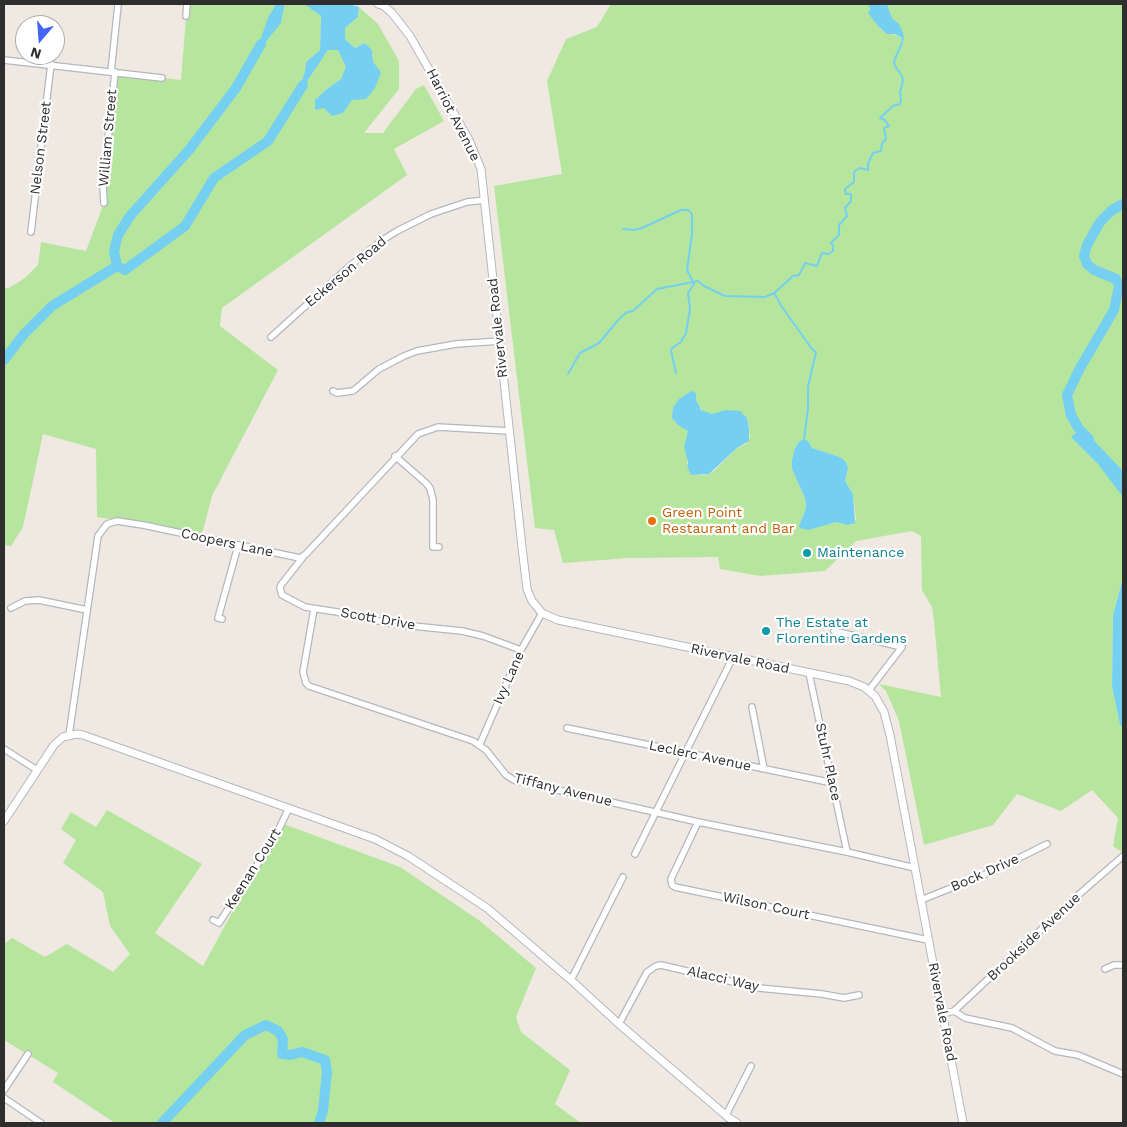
<!DOCTYPE html>
<html>
<head>
<meta charset="utf-8">
<style>
	body { margin:0 }
	#map { position:relative; width:1127px; height:1127px; overflow:hidden; background:#efe9e1; font-family:"Work Sans",sans-serif }
	canvas { display:block }
	.frame { position:absolute; inset:0; border:5px solid #2e2e2e; pointer-events:none }
	.north { position:absolute; left:15px; top:15px; width:50px; height:50px; box-sizing:border-box; background:#fff; border:1px solid #ababab; border-radius:50%; rotate:198deg; font-size:14px; font-weight:700; line-height:20px; text-align:center; color:#2e2e2e }
	.north::after { content:''; display:block; margin:auto; width:18px; height:22px; background:#4264fb; clip-path:polygon(50% 0,100% 100%,50% 72%,0 100%) }
</style>
</head>
<body>
<div id="map">
<canvas width="1127" height="1127"></canvas>
<div class="frame"></div>
<div class="north">N</div>
</div>
<script>
const c = document.querySelector('canvas').getContext('2d');
c.lineJoin = 'round';
function paint(path, color) {
  c.fillStyle = color;
  c.fill(path, 'evenodd');
}
function shape(rows) {
  const path = new Path2D();
  for (const r of rows) {
    path.moveTo(r[0], r[1]);
    for (let i = 2; i < r.length; i += 2) path.lineTo(r[i], r[i + 1]);
  }
  return path;
}
function trace(path, color, width, dash) {
  c.strokeStyle = color;
  c.lineWidth = width;
  c.lineCap = dash ? 'butt' : 'round';
  c.setLineDash(dash || []);
  c.stroke(path);
}
function write(font, color, halo, rows, align = 'center') {
  c.font = font + ' "Work Sans",sans-serif';
  c.lineWidth = 4.5;
  c.setLineDash([]);
  c.textBaseline = 'middle';
  c.strokeStyle = halo;
  c.fillStyle = color;
  for (const [text, x, y, turn = 0] of rows) {
    c.save();
    c.translate(x, y);
    c.rotate((+turn || 0) * Math.PI / 180);
    c.textAlign = isNaN(turn) ? turn : align;
    if (halo) c.strokeText(text, 0, 0);
    c.fillText(text, 0, 0);
    c.restore();
  }
}
paint(shape([
	[187,4,276,4,281,23,285,4,304,4,321,16,320,50,306,62,305,71,298,94,328,50,338,50,347,67,341,79,327,89,324,108,343,113,373,62,372,50,365,43,355,48,345,39,345,28,358,17,359,7,378,24,399,61,399,89,364,133,383,133,416,89,424,85,444,121,394,149,407,175,222,308,220,326,278,370,212,496,202,534,97,517,96,449,43,434,23,527,11,546,4,545,4,288,9,288,25,278,38,265,41,242,86,251,104,203,115,72,181,80],
	[611,4,868,4,871,14,878,26,882,30,898,36,902,38,902,42,904,39,898,24,892,18,887,4,1123,4,1123,578,1113,615,1112,686,1120,725,1123,727,1123,853,1113,846,1118,818,1092,790,1061,811,1017,794,993,825,924,845,899,721,886,691,879,684,941,697,934,621,932,607,922,590,921,536,912,531,856,541,825,571,760,576,720,569,718,557,629,558,563,563,554,530,535,528,494,186,562,174,547,81,566,39,597,27],
	[695,395,697,405,705,413,747,418,749,429,750,437,746,444,737,448,714,471,709,474,703,475,693,475,687,467,688,431,674,421,679,399,682,397],
	[808,441,812,448,840,457,848,469,845,481,853,494,856,519,851,525,837,522,831,524,802,518,805,511,806,504,804,496,792,469,792,459,795,448,799,442],
	[107,810,202,864,155,933,203,966,281,823,400,867,480,921,536,968,516,1017,521,1032,570,1070,555,1104,581,1123,115,1123,53,1082,58,1073,4,1040,4,944,12,938,45,957,67,944,113,972,130,954,110,926,103,892,63,863,76,840,61,829,71,812,96,827]
]), '#b6e59e');
paint(shape([
	[276,4,285,4,281,23,255,55,268,18],
	[304,4,349,4,359,7,358,17,345,28,345,39,355,48,365,43,372,50,373,62,381,72,375,88,366,99,352,100,343,113,332,116,324,108,315,110,315,100,327,89,341,79,346,67,338,50,328,50,297,96,305,71,306,62,320,50,321,16],
	[868,4,887,4,892,18,899,24,903,33,904,39,901,45,902,38,895,34,887,34,878,26,868,13,870,10],
	[691,391,696,393,696,400,701,410,712,414,726,410,740,411,747,418,749,429,749,441,737,448,709,474,692,475,690,473,687,467,688,462,684,447,688,431,678,425,672,418,673,408,679,399],
	[1082,428,1123,471,1123,497,1098,464,1071,437],
	[804,439,808,441,812,448,840,457,846,462,848,469,845,481,853,494,855,523,848,525,837,522,808,530,800,528,799,526,805,511,806,504,804,496,792,469,792,459,795,448,799,442],
	[1123,578,1123,727,1120,725,1112,686,1113,615]
]), '#75cff0');
trace(shape([
	[623,229,634,230,642,228,681,210,688,210,692,214,692,234,687,270,694,284,688,293,690,309,686,333,681,342,672,348,671,351,676,373],
	[774,293,782,307,812,349,816,352,808,387,808,408,804,439],
	[568,374,580,353,599,343,620,318,627,312,633,311,657,289,698,281,704,286,725,296,765,297,774,293,793,276,799,275,805,263,817,266,822,253,828,254,833,251,833,246,831,243,839,235,839,225,847,216,845,208,851,201,851,194,846,194,845,189,854,182,854,173,855,171,860,168,868,170,868,164,873,153,881,151,882,143,886,139,884,128,889,126,885,120,880,118,893,106,900,104,901,101,900,92,903,81,902,76,895,66,894,61,902,43]
]), '#75cff0', 2);
trace(shape([
	[117,266,114,251,118,235,130,216,189,150,236,88,261,44],
	[4,360,24,334,52,306,117,266,125,270,185,226,214,178,268,141,303,85],
	[1089,439,1079,429,1071,415,1067,395,1080,368,1114,310,1119,286,1116,279,1094,270,1087,264,1084,256,1087,245,1100,222,1112,210,1123,204],
	[162,1123,245,1035,266,1025,278,1031,283,1039,282,1054,290,1055,302,1052,325,1060,327,1072,323,1111,319,1123]
]), '#75cff0', 10);
const minor = shape([
	[186,16,187,4],
	[4,60,162,78],
	[111,72,118,5],
	[104,203,103,186,115,72],
	[31,232,51,64],
	[271,337,351,265,381,241,397,231,431,214,467,202,485,200],
	[333,391,337,393,353,391,379,369,404,356,417,351,456,344,500,341],
	[395,456,426,483,430,488,433,500,433,547,439,547],
	[303,557,281,585,280,588,282,595,305,607,337,612,393,624,462,631,483,636,521,650],
	[11,608,25,601,39,600,87,610],
	[314,609,303,672,306,683,309,686,473,741,486,750,506,775,514,780,698,822,847,852,915,868],
	[222,619,218,618,238,546],
	[834,631,902,647,869,690],
	[809,673,847,852],
	[752,707,764,769],
	[567,728,833,783],
	[69,735,98,536,107,524,117,521,143,525,300,558,306,554,418,434,438,427,509,431],
	[480,744,521,650,542,613],
	[4,749,37,770],
	[698,822,671,879,672,885,675,887,928,940],
	[635,854,733,657],
	[921,900,991,872,1047,844],
	[213,920,219,923,274,839,289,808],
	[1105,969,1114,965,1123,965],
	[571,980,623,877],
	[954,1011,965,1018,1012,1028,1055,1051,1078,1055,1123,1074],
	[943,1014,954,1011,1076,897,1123,856],
	[619,1024,647,972,656,966,661,965,759,988,822,994,844,998,859,995],
	[4,1090,28,1054],
	[4,1098,41,1123],
	[726,1115,751,1066]
]);
const tertiary = shape([
	[378,4,384,6,392,13,410,36,469,140,481,169,522,547,527,589,532,601,542,613,558,620,849,681,864,687,875,696,884,712,890,735,963,1123],
	[4,821,54,745,63,737,77,734,83,735,375,839,408,856,487,908,571,980,619,1024,729,1118,737,1123]
]);
trace(minor, '#b4b7c1', 8);
trace(tertiary, '#b4b7c1', 9);
trace(minor, '#fff', 5.5);
trace(tertiary, '#fff', 7);
for (const [x, y, r, color] of [
	[652,521,5,"#e8710a"],
	[807,553,5,"#0f9aa8"],
	[766,631,5,"#0f9aa8"]
]) {
  const dot = new Path2D();
  dot.arc(x, y, r, 0, 2 * Math.PI);
  c.fillStyle = color;
  c.fill(dot);
  trace(dot, '#fff', 2);
}
write('14px', '#2e2e2e', '#fff', [
	["Harriot Avenue",453,115,63],
	["William Street",108,138,-85],
	["Nelson Street",41,148,-83],
	["Eckerson Road",346,272,-40],
	["Rivervale Road",498,328,-96],
	["Coopers Lane",227,543,12],
	["Scott Drive",378,619,10],
	["Rivervale Road",740,659,12],
	["Ivy Lane",509,678,-66],
	["Leclerc Avenue",700,756,12],
	["Stuhr Place",828,762,78],
	["Tiffany Avenue",563,790,14],
	["Keenan Court",253,869,-58],
	["Bock Drive",985,873,-24],
	["Wilson Court",766,906,12],
	["Brookside Avenue",1034,937,-43],
	["Alacci Way",723,979,13],
	["Rivervale Road",942,1012,79]
]);
write('14px', '#c56008', '#fff', [
	["Green Point",662,513],
	["Restaurant and Bar",662,529]
], 'left');
write('14px', '#0d838f', '#fff', [
	["Maintenance",817,553],
	["The Estate at",776,623],
	["Florentine Gardens",776,639]
], 'left');
</script>
</body>
</html>
